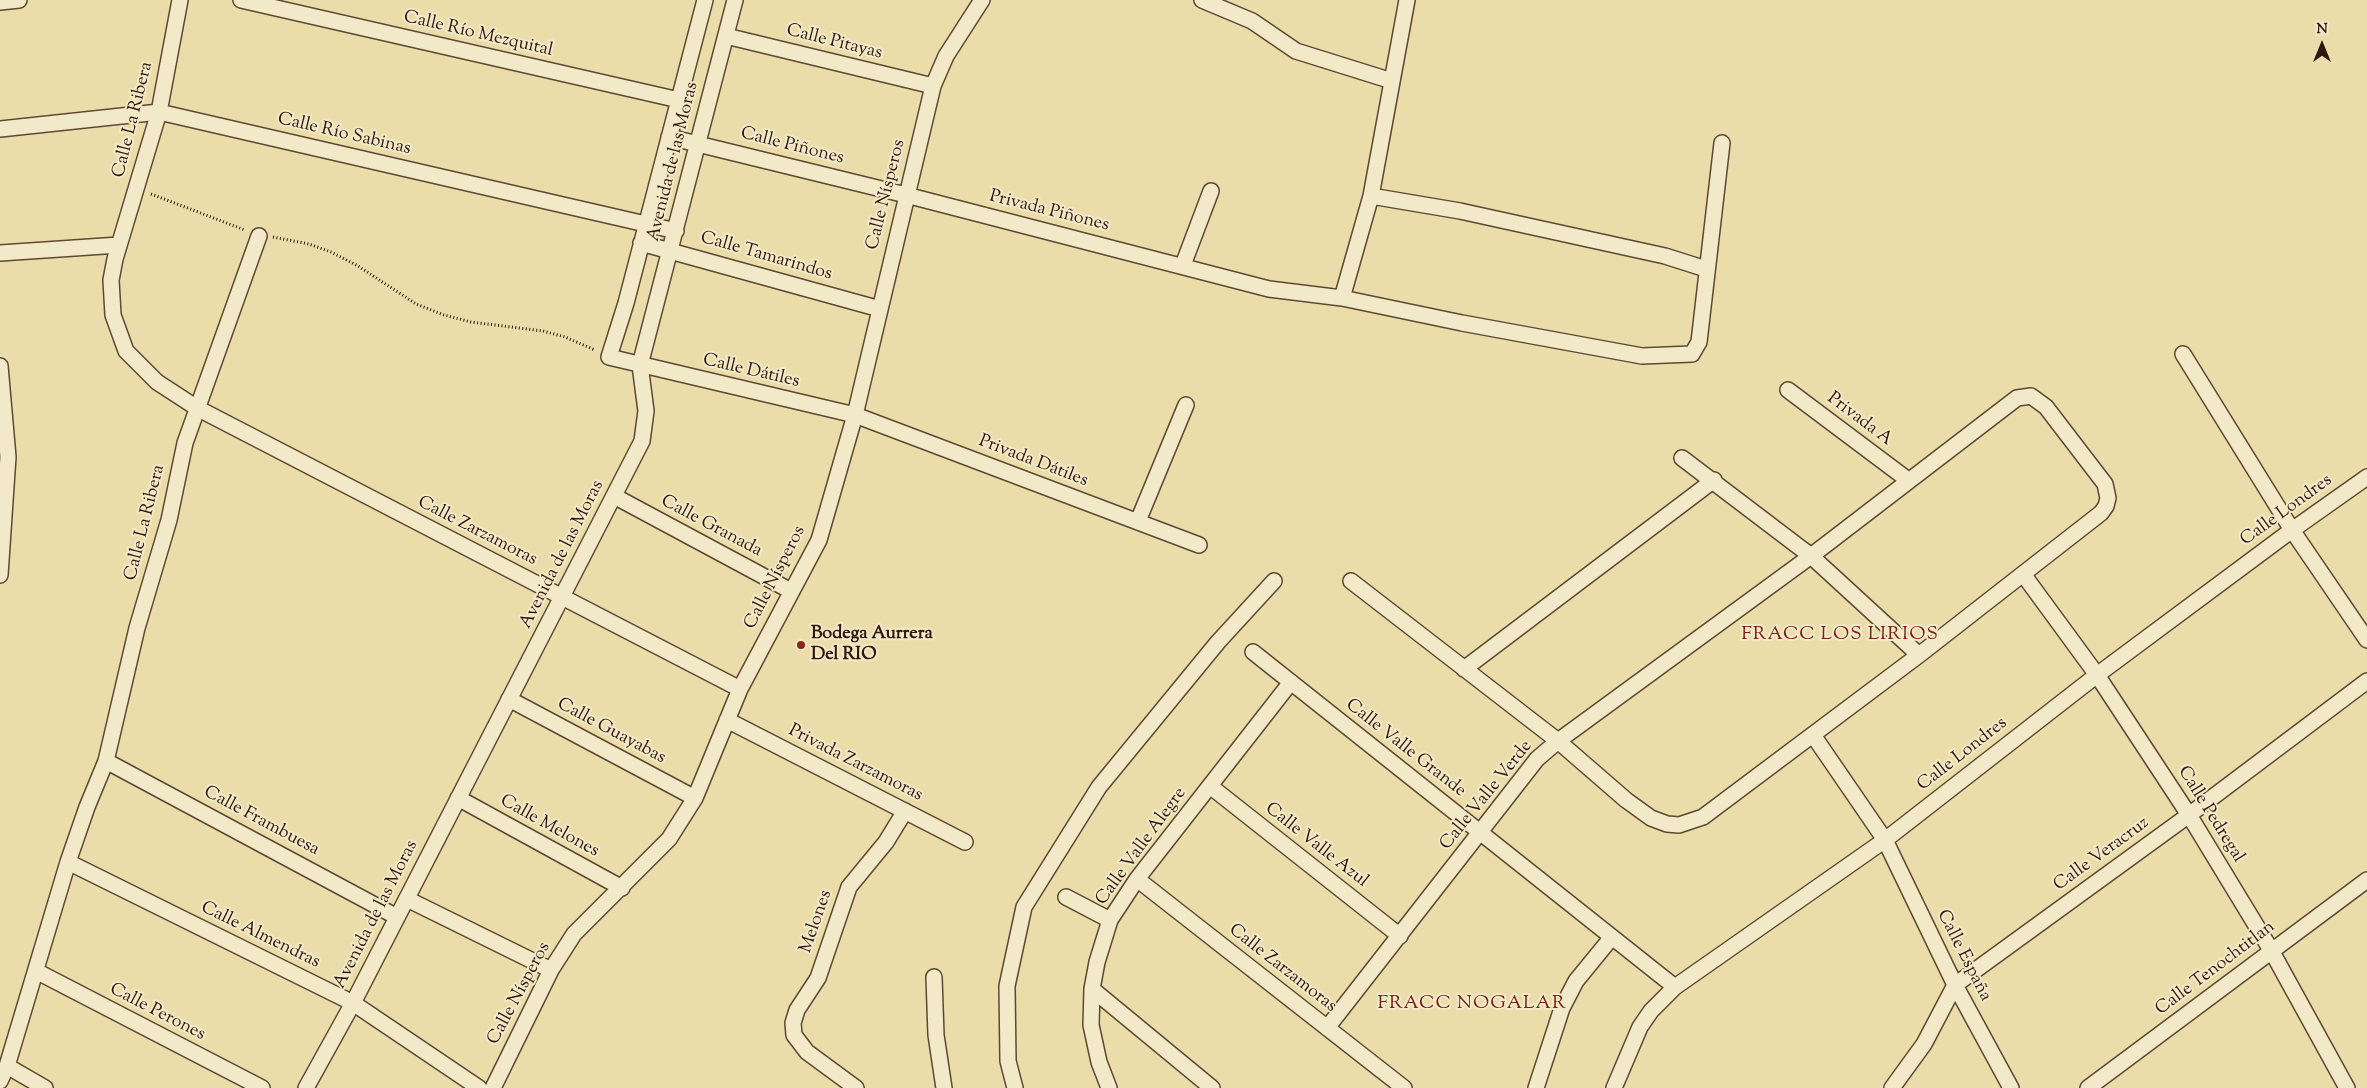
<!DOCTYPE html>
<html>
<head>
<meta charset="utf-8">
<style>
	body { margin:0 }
	#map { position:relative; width:2367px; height:1088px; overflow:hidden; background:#ebddaa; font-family:"Sorts Mill Goudy",serif }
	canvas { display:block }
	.north { position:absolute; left:2297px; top:20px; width:50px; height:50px; -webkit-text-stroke:4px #f2e9c8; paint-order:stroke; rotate:0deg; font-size:14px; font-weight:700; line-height:20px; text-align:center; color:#30160b }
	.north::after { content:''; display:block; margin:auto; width:18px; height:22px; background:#30160b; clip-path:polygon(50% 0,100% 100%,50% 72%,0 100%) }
</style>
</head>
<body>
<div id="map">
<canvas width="2367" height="1088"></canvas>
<div class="north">N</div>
</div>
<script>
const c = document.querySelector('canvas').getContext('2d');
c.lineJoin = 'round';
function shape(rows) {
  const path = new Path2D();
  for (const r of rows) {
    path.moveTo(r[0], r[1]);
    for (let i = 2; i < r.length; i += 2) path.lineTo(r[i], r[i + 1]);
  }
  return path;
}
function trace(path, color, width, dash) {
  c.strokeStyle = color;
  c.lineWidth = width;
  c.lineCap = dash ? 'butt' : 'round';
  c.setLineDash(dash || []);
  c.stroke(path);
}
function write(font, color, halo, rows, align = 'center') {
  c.font = font + ' "Sorts Mill Goudy",serif';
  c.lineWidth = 4;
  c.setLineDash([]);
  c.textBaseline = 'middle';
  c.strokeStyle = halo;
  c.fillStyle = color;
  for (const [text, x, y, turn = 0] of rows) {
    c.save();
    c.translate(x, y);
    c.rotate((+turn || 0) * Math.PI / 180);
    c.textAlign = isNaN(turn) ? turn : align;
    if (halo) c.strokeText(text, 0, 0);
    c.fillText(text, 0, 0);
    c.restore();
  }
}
const minor = shape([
	[180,0,159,112,115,259,111,280,113,315,126,351,157,382,197,408,740,689],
	[241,0,679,100],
	[705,0,626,303,609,357,855,415,1199,545],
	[1202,0,1252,21,1296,51,1392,81],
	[0,2,19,0],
	[726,36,933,86],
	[0,129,159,112,676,231],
	[669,137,906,195,1269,289,1342,298,1462,323,1642,356,1692,354,1699,342,1722,143],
	[1371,196,1460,211,1665,256,1706,269],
	[641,243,880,309],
	[0,253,119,245],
	[1183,265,1211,191],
	[1342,298,1371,196,1407,0],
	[2183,354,2292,530,2367,640],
	[0,366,8,457,0,575],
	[1788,390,1908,480],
	[1682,458,1811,556,1919,655],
	[614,496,791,591],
	[1138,521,1186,405],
	[2023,574,2097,675,2189,815,2271,950,2347,1088],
	[1253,652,1675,987],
	[1464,669,1714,480],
	[509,699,695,798],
	[727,720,965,842],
	[1813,735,1885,840,1955,985,2011,1088],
	[106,761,397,917],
	[1210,786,1400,936],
	[458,798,622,888],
	[68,862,353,1003,479,1088],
	[1137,879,1404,1088],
	[1066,897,1110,920],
	[407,899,551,970],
	[36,971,262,1088],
	[934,977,936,1035,944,1088],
	[1092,989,1212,1088],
	[1327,1028,1537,759,1558,741,1811,556,2017,398,2031,396,2046,407,2105,484,2108,498,2106,506,2101,513,1919,655,1703,817,1679,825,1667,824,1651,818,1626,800,1558,741,1351,581],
	[7,1066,45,1088],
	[0,1081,7,1066,68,862,87,807,106,761,137,628,169,520,185,443,259,236],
	[306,1088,353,1003,642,441,646,411,640,365,735,0],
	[493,1088,551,970,574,934,669,839,695,798,740,689,819,540,855,415,933,86,946,56,982,0],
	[856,1088,807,1052,794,1035,793,1023,797,1010,818,978,849,887,886,842,905,811],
	[1015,1088,1008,1061,1007,986,1024,907,1099,787,1218,642,1274,581],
	[1109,1088,1099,1062,1091,1025,1092,989,1097,962,1110,920,1137,879,1291,682],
	[1536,1088,1562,1008,1576,981,1612,937],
	[1614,1088,1640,1027,1651,1011,1675,987,1885,840,2097,675,2292,530,2367,477],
	[1892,1088,1924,1044,1955,985,2189,815,2367,681],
	[2088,1088,2367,880]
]);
trace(minor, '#5f4833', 18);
trace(shape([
	[151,194,245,230],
	[273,237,309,244,331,252,358,266,416,304,444,315,471,322,543,331,565,337,595,350]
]), '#30160b', 3, [1, 2.5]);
trace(minor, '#f2e9c8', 15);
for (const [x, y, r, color] of [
	[801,645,5,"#8f2418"]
]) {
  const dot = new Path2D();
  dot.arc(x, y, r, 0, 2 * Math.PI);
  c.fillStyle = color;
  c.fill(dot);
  trace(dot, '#f2e9c8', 2);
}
write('18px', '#30160b', '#f2e9c8', [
	["Calle Río Mezquital",478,35,13],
	["Calle Pitayas",834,43,14],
	["Calle La Ribera",134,120,-76],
	["Calle Río Sabinas",344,135,13],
	["Calle Piñones",792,147,14],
	["Avenida de las Moras",674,162,-76],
	["Calle Nísperos",887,195,-76],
	["Privada Piñones",1049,212,14],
	["Calle Tamarindos",766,257,16],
	["Calle Dátiles",751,372,13],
	["Privada A",1859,420,37],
	["Privada Dátiles",1033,462,21],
	["Calle Londres",2287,511,-36],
	["Calle La Ribera",146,523,-76],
	["Calle Granada",711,527,28],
	["Calle Zarzamoras",477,532,27],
	["Avenida de las Moras",563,555,-63],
	["Calle Nísperos",776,578,-63],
	["Calle Guayabas",611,732,28],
	["Calle Valle Grande",1405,749,38],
	["Calle Londres",1963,755,-38],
	["Privada Zarzamoras",855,764,27],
	["Calle Valle Verde",1487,796,-51],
	["Calle Pedregal",2210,815,58],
	["Calle Frambuesa",261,822,28],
	["Calle Melones",549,827,29],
	["Calle Valle Azul",1316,846,38],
	["Calle Valle Alegre",1142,847,-54],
	["Calle Veracruz",2102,855,-36],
	["Avenida de las Moras",377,915,-63],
	["Melones",817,922,-71],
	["Calle Almendras",260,936,26],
	["Calle España",1963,956,63],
	["Calle Zarzamoras",1282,969,38],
	["Calle Tenochtitlan",2216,969,-37],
	["Calle Nísperos",520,994,-62],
	["Calle Perones",157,1013,27]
]);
write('bold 18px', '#30160b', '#f2e9c8', [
	["Bodega Aurrera",811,635],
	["Del RIO",811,656]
], 'left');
c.letterSpacing = '1px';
write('19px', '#7a1f14', '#f2e9c8', [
	["FRACC LOS LIRIOS",1840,636],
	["FRACC NOGALAR",1472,1005]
]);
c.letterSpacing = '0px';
</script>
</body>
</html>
